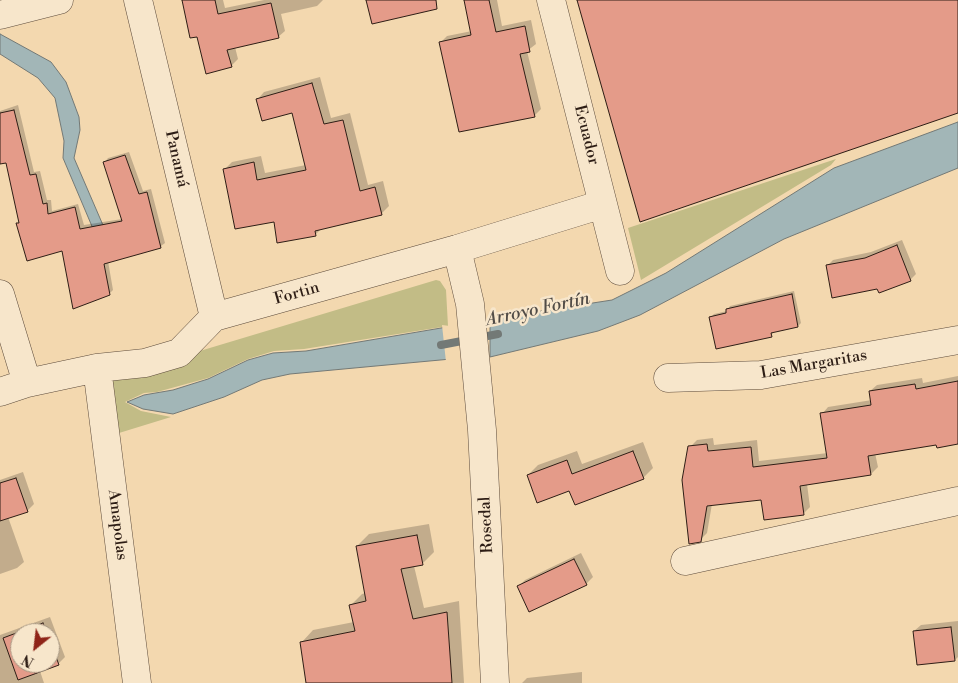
<!DOCTYPE html>
<html>
<head>
<meta charset="utf-8">
<style>
	body { margin:0 }
	#map { position:relative; width:958px; height:683px; overflow:hidden; background:#f3d8af; font-family:"Libre Bodoni",serif }
	canvas { display:block }
	.north { position:absolute; left:10px; top:623px; width:50px; height:50px; box-sizing:border-box; background:#f7e6cb; border:1px solid #a69682; border-radius:50%; rotate:209deg; font-size:14px; font-weight:700; line-height:20px; text-align:center; color:#2d1d15 }
	.north::after { content:''; display:block; margin:auto; width:18px; height:22px; background:#8f2418; clip-path:polygon(50% 0,100% 100%,50% 72%,0 100%) }
</style>
</head>
<body>
<div id="map">
<canvas width="958" height="683"></canvas>
<div class="north">N</div>
</div>
<script>
const c = document.querySelector('canvas').getContext('2d');
c.lineJoin = 'round';
function paint(path, color) {
  c.fillStyle = color;
  c.fill(path, 'evenodd');
}
function shape(rows) {
  const path = new Path2D();
  for (const r of rows) {
    path.moveTo(r[0], r[1]);
    for (let i = 2; i < r.length; i += 2) path.lineTo(r[i], r[i + 1]);
  }
  return path;
}
function trace(path, color, width, dash) {
  c.strokeStyle = color;
  c.lineWidth = width;
  c.lineCap = dash ? 'butt' : 'round';
  c.setLineDash(dash || []);
  c.stroke(path);
}
function write(font, color, halo, rows, align = 'center') {
  c.font = font + ' "Libre Bodoni",serif';
  c.lineWidth = 5;
  c.setLineDash([]);
  c.textBaseline = 'middle';
  c.strokeStyle = halo;
  c.fillStyle = color;
  for (const [text, x, y, turn = 0] of rows) {
    c.save();
    c.translate(x, y);
    c.rotate((+turn || 0) * Math.PI / 180);
    c.textAlign = isNaN(turn) ? turn : align;
    if (halo) c.strokeText(text, 0, 0);
    c.fillText(text, 0, 0);
    c.restore();
  }
}
paint(shape([
	[836,159,831,165,641,280,628,228],
	[436,280,440,281,446,290,448,326,304,349,274,351,248,359,208,378,157,392,144,393,125,402,141,411,171,417,106,437,100,381]
]), '#c2bc86');
const water = shape([
	[0,34,51,62,66,82,79,117,80,130,74,158,115,253,105,257,63,158,64,141,55,98,38,78,0,54,0,34],
	[958,122,958,168,784,239,640,315,598,331,490,357,490,319,612,300,666,273,834,168,958,122],
	[447,327,451,359,290,374,262,380,224,397,173,414,143,409,127,402,144,395,173,390,208,379,248,360,273,353,306,351,447,327]
]);
paint(water, '#a2b6b7');
trace(water, '#737976', 1);
paint(shape([
	[442,325,450,326,453,359,451,362,446,362]
]), '#f3d8af');
paint(shape([
	[183,0,223,0,225,8,264,0,323,0,317,6,281,14,285,31,278,37,235,47,238,59,231,66,198,35],
	[468,0,497,0,502,26,531,20,536,44,527,51,541,109,534,116,441,42,447,36,472,31],
	[320,77,331,118,350,113,368,185,383,181,389,206,381,214,322,228,315,235,275,221,224,170,232,162,261,156,265,173,306,165,293,111,257,100,264,92],
	[18,105,34,172,40,171,47,200,51,200,52,211,78,204,84,225,122,219,105,162,108,158,129,152,143,191,151,189,165,243,161,246,108,261,113,290,109,294,63,249,18,224,20,221,7,161,0,163,0,111],
	[902,240,916,274,910,280,878,287,827,266,833,260,871,252],
	[794,291,801,323,798,326,774,331,771,336,711,317,714,314,727,311,730,306],
	[958,376,958,443,937,443,875,453,878,467,871,474,807,484,810,507,803,514,762,498,712,504,707,533,700,540,690,447,697,440,713,438,714,445,757,440,759,461,828,453,822,414,828,407,872,400,870,391,877,385,922,378,923,383],
	[643,442,653,468,643,478,570,489,528,475,538,465,577,451,582,464],
	[23,472,34,504,27,511,8,517,24,562,17,568,0,574,0,480],
	[429,524,434,552,422,564,414,566,424,608,459,601,464,683,308,683,302,642,313,630,354,622,350,606,362,594,366,593,357,546,369,534],
	[581,553,593,577,586,584,518,587,525,580],
	[50,617,65,657,58,664,40,671,44,683,0,683,0,635],
	[20,633,50,633,50,663,20,663],
	[958,621,958,657,955,660,914,631,921,625],
	[582,672,582,683,522,683,527,678]
]), '#0003');
trace(shape([
	[441,345,498,334]
]), '#737976', 8);
const building = shape([
	[182,0,215,0,218,14,271,3,279,38,227,50,232,67,206,74,197,37,190,38,182,0],
	[366,0,436,0,437,9,372,24,366,0],
	[464,0,489,0,496,32,525,26,530,52,520,54,535,117,459,132,439,42,471,35,464,0],
	[577,0,958,0,958,113,640,222,577,0],
	[312,83,324,124,343,120,360,191,375,187,382,215,315,231,316,236,277,243,274,222,235,229,223,169,254,162,257,180,306,170,292,113,262,121,256,99,312,83],
	[14,110,30,175,36,174,43,204,47,203,48,214,75,207,80,229,122,221,103,162,125,155,139,194,147,192,161,248,104,264,110,295,73,309,62,251,27,261,16,223,19,223,6,163,0,164,0,113,14,110],
	[897,245,911,281,879,293,877,289,832,298,826,265,865,258,897,245],
	[792,294,798,327,771,333,772,337,716,349,709,317,726,313,726,309,792,294],
	[958,381,958,444,937,448,936,445,868,456,871,475,800,486,804,515,764,520,761,500,707,506,701,542,689,544,682,480,688,446,707,444,708,451,751,447,753,467,827,458,820,413,871,405,869,391,915,384,916,389,958,381],
	[633,451,644,479,575,505,569,491,537,503,527,475,567,460,572,474,633,451],
	[16,478,28,512,0,521,0,483,16,478],
	[417,535,423,565,401,569,413,619,447,612,452,683,306,683,300,642,355,631,349,605,366,601,356,546,417,535],
	[574,559,587,585,529,612,517,586,574,559],
	[43,623,47,633,20,633,20,663,50,663,50,641,59,665,18,680,3,638,43,623],
	[951,627,955,661,917,665,913,631,951,627]
]);
paint(building, '#e49b89');
trace(building, '#2d1d15', 1);
const minor = shape([
	[138,0,214,317],
	[551,0,620,271],
	[0,15,59,0],
	[457,249,470,304,482,430,495,683],
	[0,294,27,383],
	[97,368,137,683],
	[668,378,761,375,958,340],
	[0,392,27,383,97,368,145,363,179,353,214,317,457,249,603,204],
	[685,561,958,501]
]);
trace(minor, '#5e4c3c', 29);
trace(minor, '#f7e6cb', 28);
write('16px', '#2d1d15', '#f7e6cb', [
	["Ecuador",586,135,76],
	["Panamá",176,159,77],
	["Fortin",297,294,-16],
	["Las Margaritas",814,365,-10],
	["Amapolas",117,525,83],
	["Rosedal",487,525,-93]
]);
write('italic 18px', '#504b46', '#f7e6cb', [
	["Arroyo Fortín",538,310,-12]
]);
</script>
</body>
</html>
